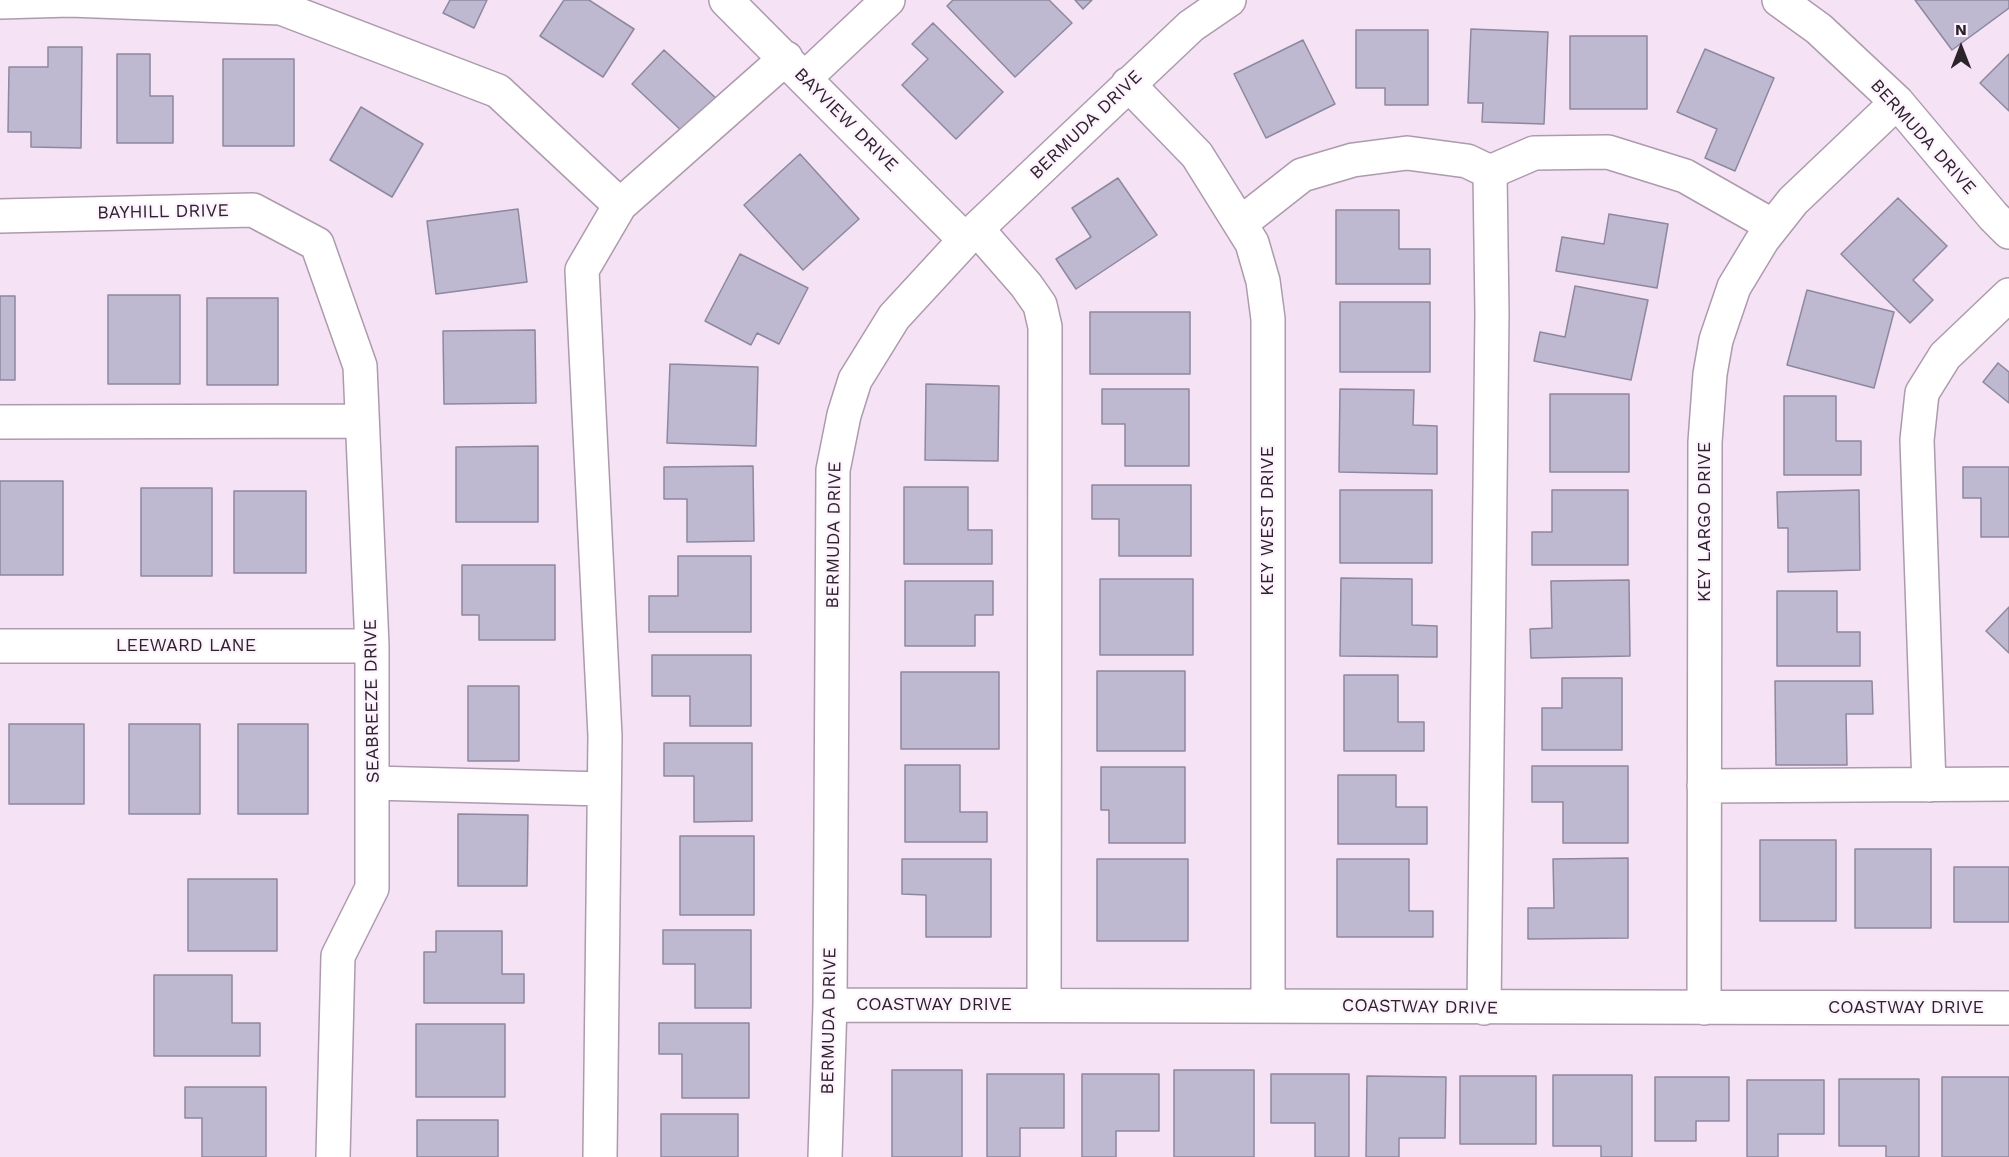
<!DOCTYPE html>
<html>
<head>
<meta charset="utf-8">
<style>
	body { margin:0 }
	#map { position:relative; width:2009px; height:1157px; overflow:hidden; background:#f5e2f5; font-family:"Work Sans",sans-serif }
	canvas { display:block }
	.north { position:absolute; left:1931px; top:18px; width:60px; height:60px; -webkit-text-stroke:4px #fdf2fe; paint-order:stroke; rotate:0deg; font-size:16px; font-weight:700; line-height:24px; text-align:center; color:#2b242b }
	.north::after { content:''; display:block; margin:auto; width:21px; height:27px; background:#2b242b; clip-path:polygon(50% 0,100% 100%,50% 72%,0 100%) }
</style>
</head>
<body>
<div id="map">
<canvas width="2009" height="1157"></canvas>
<div class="north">N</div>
</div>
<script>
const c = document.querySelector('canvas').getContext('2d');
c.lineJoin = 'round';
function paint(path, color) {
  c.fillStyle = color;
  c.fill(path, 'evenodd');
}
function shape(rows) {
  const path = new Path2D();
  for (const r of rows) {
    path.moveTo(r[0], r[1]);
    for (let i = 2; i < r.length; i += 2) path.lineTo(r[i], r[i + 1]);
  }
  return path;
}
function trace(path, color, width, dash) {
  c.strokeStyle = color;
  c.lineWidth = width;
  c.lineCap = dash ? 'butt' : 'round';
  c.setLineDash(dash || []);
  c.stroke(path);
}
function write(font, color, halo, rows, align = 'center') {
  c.font = font + ' "Work Sans",sans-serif';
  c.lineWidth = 4.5;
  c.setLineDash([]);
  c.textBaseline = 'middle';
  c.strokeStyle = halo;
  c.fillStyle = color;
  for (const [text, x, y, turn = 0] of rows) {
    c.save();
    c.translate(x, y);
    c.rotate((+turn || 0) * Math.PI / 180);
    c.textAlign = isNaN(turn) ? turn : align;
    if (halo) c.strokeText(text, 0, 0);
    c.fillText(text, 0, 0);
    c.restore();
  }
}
const building = shape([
	[450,0,487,0,474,28,443,13,450,0],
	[564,0,589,0,634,29,603,77,540,36,564,0],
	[953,0,1049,0,1072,23,1015,77,947,6,953,0],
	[1075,0,1092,0,1083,9,1075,0],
	[1915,0,2009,0,2009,8,1952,50,1915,0],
	[933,23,1003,92,956,139,902,85,928,59,912,44,933,23],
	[1471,29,1548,32,1544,124,1482,122,1483,103,1468,103,1471,29],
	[1356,30,1428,30,1428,105,1385,105,1385,88,1356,88,1356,30],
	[1570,36,1647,36,1647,109,1570,109,1570,36],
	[1303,40,1335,104,1266,138,1234,74,1303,40],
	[48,47,82,47,81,148,31,147,31,132,8,132,9,67,48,67,48,47],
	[1705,49,1774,78,1735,171,1705,158,1717,129,1677,112,1705,49],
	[664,50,718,100,685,134,632,84,664,50],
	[117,54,150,54,150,96,173,96,173,143,117,143,117,54],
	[2009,54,2009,111,1980,83,2009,54],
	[223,59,294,59,294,146,223,146,223,59],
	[361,107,423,144,392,197,330,160,361,107],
	[800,154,859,219,803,270,744,205,800,154],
	[1118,178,1157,235,1076,289,1056,259,1091,237,1072,208,1118,178],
	[1898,198,1947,246,1913,280,1933,300,1910,323,1841,254,1898,198],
	[518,209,527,282,436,294,427,221,518,209],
	[1336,210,1399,210,1399,249,1430,249,1430,284,1336,284,1336,210],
	[1609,214,1668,224,1657,288,1556,271,1562,237,1604,244,1609,214],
	[740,254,808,288,779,344,757,333,751,345,705,321,740,254],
	[1575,286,1648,300,1631,380,1534,361,1540,332,1565,337,1575,286],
	[1807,290,1894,312,1874,388,1787,365,1807,290],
	[108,295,180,295,180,384,108,384,108,295],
	[0,296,15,296,15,380,0,380,0,296],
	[207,298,278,298,278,385,207,385,207,298],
	[1340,302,1430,302,1430,372,1340,372,1340,302],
	[1090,312,1190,312,1190,374,1090,374,1090,312],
	[535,330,536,403,444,404,443,331,535,330],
	[1998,363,2009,372,2009,403,1983,382,1998,363],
	[670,364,758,367,756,446,667,443,670,364],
	[926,384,999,386,998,461,925,460,926,384],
	[1102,389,1189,389,1189,466,1125,466,1125,424,1102,424,1102,389],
	[1340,389,1414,390,1413,425,1437,426,1437,474,1339,472,1340,389],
	[1550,394,1629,394,1629,472,1550,472,1550,394],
	[1784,396,1836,396,1836,441,1861,441,1861,475,1784,475,1784,396],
	[538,446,538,522,456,522,456,447,538,446],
	[753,466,754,541,687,542,687,499,664,499,664,467,753,466],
	[1963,467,2009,467,2009,537,1981,537,1981,498,1963,498,1963,467],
	[0,481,63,481,63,575,0,575,0,481],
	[1092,485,1191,485,1191,556,1119,556,1119,519,1092,519,1092,485],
	[904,487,968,487,968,530,992,530,992,564,904,564,904,487],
	[141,488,212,488,212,576,141,576,141,488],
	[1340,490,1432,490,1432,563,1340,563,1340,490],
	[1552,490,1628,490,1628,565,1532,565,1532,532,1552,532,1552,490],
	[1859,490,1860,570,1788,572,1788,528,1778,528,1777,492,1859,490],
	[234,491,306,491,306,573,234,573,234,491],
	[678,556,751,556,751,632,649,632,649,596,678,596,678,556],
	[462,565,555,565,555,640,479,640,479,615,462,615,462,565],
	[1341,578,1412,579,1412,625,1437,626,1437,657,1340,656,1341,578],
	[1100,579,1193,579,1193,655,1100,655,1100,579],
	[1629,580,1630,656,1531,658,1530,629,1552,628,1551,581,1629,580],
	[905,581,993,581,993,615,975,615,975,646,905,646,905,581],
	[1777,591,1837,591,1837,632,1860,632,1860,666,1777,666,1777,591],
	[2009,607,2009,653,1986,631,2009,607],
	[652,655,751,655,751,726,690,726,690,696,652,696,652,655],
	[1097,671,1185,671,1185,751,1097,751,1097,671],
	[901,672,999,672,999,749,901,749,901,672],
	[1344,675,1398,675,1398,722,1424,722,1424,751,1344,751,1344,675],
	[1562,678,1622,678,1622,750,1542,750,1542,708,1562,708,1562,678],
	[1775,681,1872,681,1873,714,1846,714,1847,765,1776,765,1775,681],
	[468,686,519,686,519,761,468,761,468,686],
	[9,724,84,724,84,804,9,804,9,724],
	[129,724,200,724,200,814,129,814,129,724],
	[238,724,308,724,308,814,238,814,238,724],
	[664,743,752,743,752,821,694,822,694,776,664,776,664,743],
	[905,765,960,765,960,812,987,812,987,842,905,842,905,765],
	[1532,766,1628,766,1628,843,1563,843,1563,802,1532,802,1532,766],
	[1101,767,1185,767,1185,843,1109,843,1109,810,1101,810,1101,767],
	[1338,775,1396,775,1396,807,1427,807,1427,844,1338,844,1338,775],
	[458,814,528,815,527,886,458,886,458,814],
	[680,836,754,836,754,915,680,915,680,836],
	[1760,840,1836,840,1836,921,1760,921,1760,840],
	[1855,849,1931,849,1931,928,1855,928,1855,849],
	[1628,858,1628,938,1528,939,1528,908,1554,908,1553,859,1628,858],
	[902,859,991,859,991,937,926,937,926,895,902,894,902,859],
	[1097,859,1188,859,1188,941,1097,941,1097,859],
	[1337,859,1409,859,1409,911,1433,911,1433,937,1337,937,1337,859],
	[1954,867,2009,867,2009,922,1954,922,1954,867],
	[188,879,277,879,277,951,188,951,188,879],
	[663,930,751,930,751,1008,695,1008,695,964,663,964,663,930],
	[436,931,502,931,502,974,524,974,524,1003,424,1003,424,952,436,952,436,931],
	[154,975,232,975,232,1023,260,1023,260,1056,154,1056,154,975],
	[659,1023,749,1023,749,1098,682,1098,682,1054,659,1054,659,1023],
	[416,1024,505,1024,505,1097,416,1097,416,1024],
	[892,1070,962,1070,962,1157,892,1157,892,1070],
	[1174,1070,1254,1070,1254,1157,1174,1157,1174,1070],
	[987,1074,1064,1074,1064,1128,1020,1128,1020,1157,987,1157,987,1074],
	[1082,1074,1159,1074,1159,1131,1116,1131,1116,1157,1082,1157,1082,1074],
	[1271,1074,1349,1074,1349,1157,1315,1157,1315,1123,1271,1123,1271,1074],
	[1553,1075,1632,1075,1632,1157,1601,1157,1601,1146,1553,1146,1553,1075],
	[1367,1076,1446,1077,1445,1138,1399,1138,1399,1157,1366,1157,1367,1076],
	[1460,1076,1536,1076,1536,1144,1460,1144,1460,1076],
	[1655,1077,1729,1077,1729,1121,1696,1121,1696,1141,1655,1141,1655,1077],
	[1942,1077,2009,1077,2009,1157,1942,1157,1942,1077],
	[1839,1079,1919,1079,1919,1157,1886,1157,1886,1146,1839,1146,1839,1079],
	[1747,1080,1824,1080,1824,1134,1778,1134,1778,1157,1747,1157,1747,1080],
	[185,1087,266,1087,266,1157,202,1157,202,1118,185,1118,185,1087],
	[661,1114,738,1114,738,1157,661,1157,661,1114],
	[417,1120,498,1120,498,1157,417,1157,417,1120]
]);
paint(building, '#beb9d0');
trace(building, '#8d889e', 1.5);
const minor = shape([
	[726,0,965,240],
	[1779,0,1819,29,1897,102,1993,216,2009,232],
	[0,2,70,0,281,8,498,91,620,205,582,270,605,736,600,1157],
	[805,78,888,0],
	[1128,84,1197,155,1252,243,1263,281,1268,319,1268,1005],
	[1490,172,1534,153,1608,152,1685,176,1773,226],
	[620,205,786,58],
	[0,216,253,210,317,244,360,366,372,646,372,888,338,956,333,1157],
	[1241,223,1302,175,1353,160,1407,153,1467,161,1490,172,1492,314,1484,1008],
	[977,229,1026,285,1040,305,1045,327,1044,1005],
	[0,422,362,421],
	[0,646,372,646],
	[372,783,604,789],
	[1929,785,1917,440,1922,393,1945,356,2009,295],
	[1704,786,2009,784],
	[830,1005,2009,1008],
	[1704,1008,1705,442,1710,374,1716,340,1734,287,1763,239,1793,201,1897,102],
	[825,1157,830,1005,833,470,844,415,855,380,894,317,965,240,1191,26,1229,0]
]);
trace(minor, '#ad9bad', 36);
trace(minor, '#fff', 33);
write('18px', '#2b242b', '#fdf2fe', [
	["BAYVIEW DRIVE",846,120,45],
	["BERMUDA DRIVE",1086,125,-44],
	["BERMUDA DRIVE",1923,137,48],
	["BAYHILL DRIVE",163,212,-1],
	["KEY WEST DRIVE",1268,521,-90],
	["KEY LARGO DRIVE",1705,522,-90],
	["BERMUDA DRIVE",834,535,-89],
	["LEEWARD LANE",186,646],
	["SEABREEZE DRIVE",372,701,-91],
	["COASTWAY DRIVE",934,1005],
	["COASTWAY DRIVE",1420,1007,1],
	["COASTWAY DRIVE",1906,1008],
	["BERMUDA DRIVE",829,1021,-89]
]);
</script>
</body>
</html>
